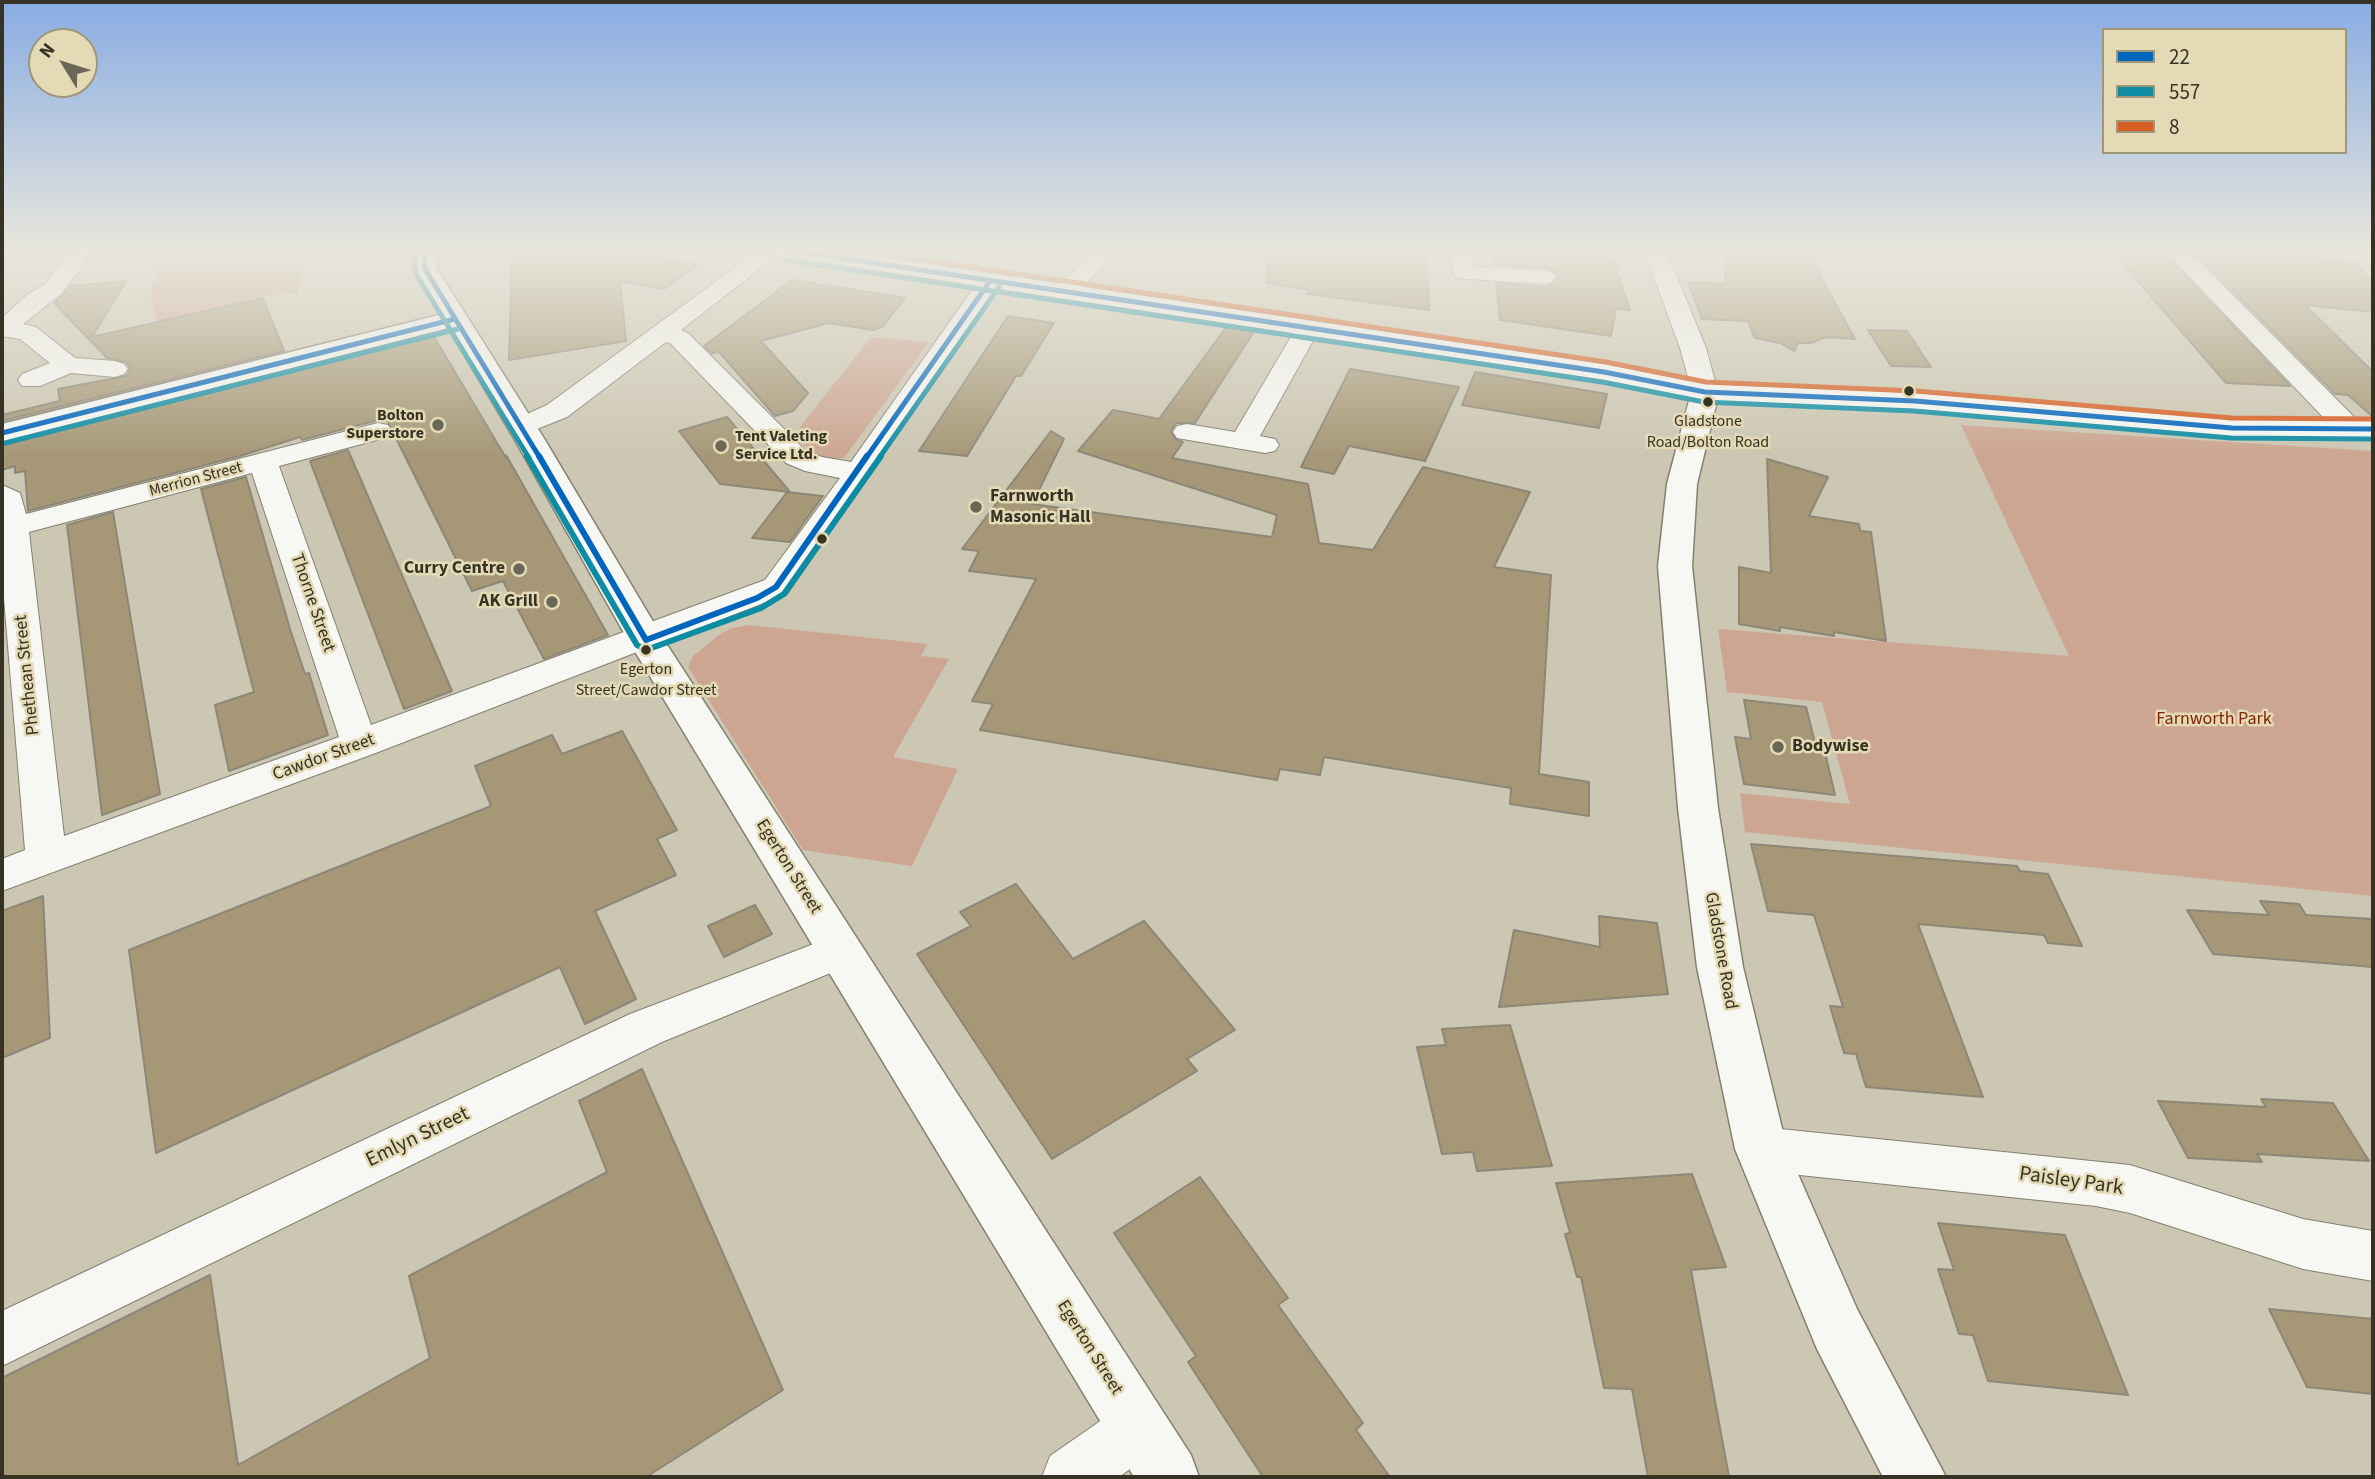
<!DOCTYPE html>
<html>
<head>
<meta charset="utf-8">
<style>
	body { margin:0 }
	#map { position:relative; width:2375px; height:1479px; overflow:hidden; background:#ccc7b2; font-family:"Source Sans 3",sans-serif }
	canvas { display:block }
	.frame { position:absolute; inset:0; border:4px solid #373324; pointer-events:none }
	.legend { position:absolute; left:2102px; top:28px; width:245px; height:126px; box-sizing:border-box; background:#e4dab5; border:2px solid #9f977b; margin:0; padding:9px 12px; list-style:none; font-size:21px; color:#373324 }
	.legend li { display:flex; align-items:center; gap:14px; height:35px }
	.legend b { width:35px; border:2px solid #9f977b }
	.north { position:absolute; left:28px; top:28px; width:70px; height:70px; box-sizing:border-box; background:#e4dab5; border:2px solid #9f977b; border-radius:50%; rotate:308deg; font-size:19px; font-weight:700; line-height:28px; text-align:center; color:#373324 }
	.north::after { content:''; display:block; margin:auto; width:24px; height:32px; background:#6b6756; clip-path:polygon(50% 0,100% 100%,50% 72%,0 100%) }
</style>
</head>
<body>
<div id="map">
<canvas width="2375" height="1479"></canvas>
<div class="frame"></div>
<ul class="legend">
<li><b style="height:9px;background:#0065bd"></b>22</li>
<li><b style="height:9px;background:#0e8ca4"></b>557</li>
<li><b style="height:9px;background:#d65e22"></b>8</li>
</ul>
<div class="north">N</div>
</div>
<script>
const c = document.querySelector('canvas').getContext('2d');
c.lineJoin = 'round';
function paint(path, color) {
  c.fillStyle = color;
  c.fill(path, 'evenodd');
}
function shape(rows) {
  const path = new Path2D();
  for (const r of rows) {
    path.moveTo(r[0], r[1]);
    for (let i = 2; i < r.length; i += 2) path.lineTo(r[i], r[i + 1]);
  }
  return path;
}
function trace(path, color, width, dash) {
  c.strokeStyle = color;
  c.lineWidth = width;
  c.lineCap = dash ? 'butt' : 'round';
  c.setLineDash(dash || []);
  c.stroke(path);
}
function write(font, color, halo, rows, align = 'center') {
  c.font = font + ' "Source Sans 3",sans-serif';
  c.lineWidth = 5;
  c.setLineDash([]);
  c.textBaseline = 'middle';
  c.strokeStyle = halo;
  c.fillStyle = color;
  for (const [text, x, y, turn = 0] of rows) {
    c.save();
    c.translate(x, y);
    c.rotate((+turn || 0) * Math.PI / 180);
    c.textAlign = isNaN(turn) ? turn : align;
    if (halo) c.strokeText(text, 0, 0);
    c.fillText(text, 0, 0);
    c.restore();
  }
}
paint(shape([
	[163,250,306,250,298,293,270,295,158,321,150,296],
	[871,337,929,342,844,458,821,459,793,436],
	[1961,425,2373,451,2373,896,1745,832,1740,793,1850,804,1822,702,1727,692,1718,629,2069,656],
	[749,625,928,644,921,656,949,659,893,757,958,769,912,866,803,850,688,667,693,656,719,635,732,628]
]), '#cda693');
const building = shape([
	[512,250,616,250,699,265,664,289,620,281,626,341,509,360,512,250],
	[1268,250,1426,250,1429,310,1307,294,1309,290,1267,283,1268,250],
	[1492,250,1577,250,1579,258,1613,259,1630,310,1616,309,1611,336,1500,320,1496,283,1545,287,1554,284,1559,277,1554,270,1545,267,1494,265,1492,250],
	[1726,250,1806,250,1855,339,1826,337,1811,343,1798,343,1794,351,1780,343,1755,338,1748,321,1702,319,1688,282,1725,284,1726,250],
	[2111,250,2161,250,2290,386,2226,383,2111,250],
	[2192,250,2233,250,2356,263,2373,283,2373,312,2305,305,2373,372,2373,417,2348,395,2335,394,2192,250],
	[792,280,905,298,883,326,873,330,829,323,761,341,808,393,793,411,775,416,719,352,712,353,704,346,792,280],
	[126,281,92,337,263,298,284,351,2,421,2,415,60,401,58,389,126,376,131,369,126,362,107,358,54,303,71,286,126,281],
	[1008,316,1054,323,1021,376,1016,376,967,456,919,451,1008,316],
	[1227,326,1255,330,1195,423,1176,423,1171,431,1175,439,1183,442,1172,458,1308,484,1319,543,1373,550,1423,467,1530,492,1494,567,1551,575,1539,774,1589,782,1589,816,1510,804,1511,788,1324,757,1320,775,1280,769,1277,780,980,730,993,704,972,701,1036,579,969,571,979,551,962,549,1051,431,1064,439,1032,504,1272,537,1277,515,1078,451,1113,410,1159,419,1227,326],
	[1868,330,1907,331,1931,367,1891,366,1868,330],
	[433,335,506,458,506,455,608,635,544,659,503,581,472,591,386,418,302,440,300,437,240,456,28,511,25,471,15,473,15,466,2,470,2,444,433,335],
	[1350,369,1459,387,1425,461,1349,446,1334,474,1301,467,1350,369],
	[1475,372,1607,394,1599,428,1462,405,1475,372],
	[727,417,790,492,720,484,679,431,727,417],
	[348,450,452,691,404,709,310,461,348,450],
	[1767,459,1828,477,1809,516,1859,524,1860,531,1871,532,1886,641,1834,632,1834,636,1780,627,1780,631,1739,624,1739,567,1771,573,1767,459],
	[246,477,290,629,305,674,309,673,328,735,229,771,215,705,254,692,201,489,246,477],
	[787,492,823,496,790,542,752,538,787,492],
	[113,512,160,794,102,815,67,525,113,512],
	[1744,700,1806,707,1816,747,1824,748,1835,795,1744,784,1735,737,1751,739,1744,700],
	[622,731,677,830,657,839,676,875,595,911,636,999,585,1024,560,967,156,1153,129,950,491,806,475,766,552,735,562,754,622,731],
	[1751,844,2017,866,2020,871,2048,874,2082,946,2048,943,2044,935,1918,924,1983,1097,1866,1087,1856,1054,1844,1053,1830,1006,1843,1007,1814,915,1768,911,1751,844],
	[1016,884,1073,959,1144,921,1235,1030,1187,1059,1197,1071,1052,1159,917,954,971,926,960,912,1016,884],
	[43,896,50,1038,2,1058,2,911,43,896],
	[2260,901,2299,904,2306,915,2373,919,2373,967,2213,954,2187,910,2269,915,2260,901],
	[755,905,772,934,724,957,708,926,755,905],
	[1599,916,1657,923,1668,994,1499,1007,1514,930,1600,947,1599,916],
	[1510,1025,1552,1166,1477,1171,1473,1152,1442,1154,1417,1047,1446,1045,1442,1029,1510,1025],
	[642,1069,783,1390,646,1477,2,1477,2,1378,210,1275,238,1465,430,1358,409,1276,607,1172,579,1101,642,1069],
	[2261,1099,2333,1103,2369,1161,2257,1154,2262,1162,2188,1158,2158,1101,2266,1107,2261,1099],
	[1692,1174,1726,1267,1691,1270,1729,1477,1648,1477,1632,1389,1604,1388,1581,1277,1577,1277,1565,1234,1570,1233,1556,1183,1692,1174],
	[1200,1177,1288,1298,1278,1305,1363,1423,1356,1430,1390,1477,1263,1477,1188,1362,1196,1356,1114,1233,1200,1177],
	[1938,1223,2065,1235,2128,1395,1988,1381,1973,1335,1959,1334,1938,1269,1954,1270,1938,1223],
	[2269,1309,2373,1319,2373,1394,2307,1387,2269,1309]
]);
paint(building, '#a69876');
trace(building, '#8d8778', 2);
const minor = shape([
	[759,250,784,250,681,330,688,333,806,451,822,457,851,462,982,276,990,274,998,276,1002,281,787,594,373,754,2,891,2,859,25,850,2,574,2,485,20,493,26,514,378,423,388,425,392,431,388,437,279,466,371,725,765,580,840,478,805,471,786,463,670,343,666,342,567,417,522,435,512,433,508,427,512,421,547,405,759,250],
	[252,473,339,737,64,836,29,532,252,473],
	[1094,250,1117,250,1073,298,1057,298,1053,293,1057,288,1094,250],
	[1448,250,1470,250,1473,267,1544,270,1552,272,1556,277,1552,282,1544,284,1455,278,1448,250],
	[1644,250,1666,250,1706,348,1718,392,1714,398,1705,400,1696,398,1692,392,1680,348,1644,250],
	[2164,250,2188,250,2361,424,2365,430,2361,436,2341,436,2164,250],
	[2355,250,2373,250,2373,266,2365,264,2355,250],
	[75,254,83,256,86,261,83,266,61,294,23,324,36,327,75,358,115,361,124,364,128,369,124,374,115,377,71,373,40,386,22,386,18,380,22,374,50,363,20,339,2,336,2,318,27,295,45,284,67,256,75,254],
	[1307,323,1316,325,1319,330,1260,436,1275,439,1279,445,1275,451,1265,453,1177,438,1173,432,1177,426,1187,424,1235,432,1295,330,1298,325,1307,323],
	[840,934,855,939,861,951,855,963,662,1042,2,1366,2,1311,630,1014,840,934],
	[1761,1127,2130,1165,2303,1219,2373,1231,2373,1281,2303,1269,2130,1213,2096,1206,1761,1171,1744,1165,1737,1149,1744,1133,1761,1127],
	[1139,1400,1159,1408,1167,1428,1159,1448,1119,1477,1042,1477,1050,1456,1119,1408,1139,1400]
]);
const tertiary = shape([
	[455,311,464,314,468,319,464,324,2,442,2,424,455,311]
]);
const primary = shape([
	[412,250,436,250,437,269,545,440,664,640,1191,1455,1199,1477,1134,1477,628,640,515,440,413,269,412,250],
	[775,250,834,250,1604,364,1705,384,1915,393,2232,419,2373,420,2373,438,2232,437,1915,409,1717,401,1697,484,1692,566,1718,808,1743,967,1787,1149,1857,1309,1946,1477,1883,1477,1817,1349,1735,1149,1697,967,1678,808,1658,566,1667,484,1690,397,1604,380,787,257,779,255,775,250]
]);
trace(minor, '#83806f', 2);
trace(tertiary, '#83806f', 3);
trace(primary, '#83806f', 3);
paint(minor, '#f7f7f3');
paint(tertiary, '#f7f7f3');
paint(primary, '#f7f7f3');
trace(shape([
	[424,250,425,269,540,458],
	[787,250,1604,372,1705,392,1915,401,2232,428,2373,429],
	[2,433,455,319],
	[866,458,990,281]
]), '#0065bd', 5);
trace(shape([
	[539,456,646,640,757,598,776,587,867,456]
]), '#0065bd', 6);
trace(shape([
	[414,251,416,274,529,458],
	[785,260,1602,382,1704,402,1914,411,2231,438,2373,439],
	[5,443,458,329],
	[879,458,999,287]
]), '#0e8ca4', 5);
trace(shape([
	[527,456,637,645,646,650,761,608,784,594,881,456]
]), '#0e8ca4', 6);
trace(shape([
	[858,250,1606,362,1706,382,1916,391,2232,418,2373,419]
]), '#d65e22', 5);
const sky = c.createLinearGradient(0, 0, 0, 457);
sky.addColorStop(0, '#88ace3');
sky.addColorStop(0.55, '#e8e6dc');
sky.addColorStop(1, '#e8e6dc00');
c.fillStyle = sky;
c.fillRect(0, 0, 2375, 457);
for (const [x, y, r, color] of [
	[1909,391,6,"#373324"],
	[1708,402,6,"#373324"],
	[438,425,7,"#6b6756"],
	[721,446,7,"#6b6756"],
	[976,507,7,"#6b6756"],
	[822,539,6,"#373324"],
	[519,569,7,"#6b6756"],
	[552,602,7,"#6b6756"],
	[646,650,6,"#373324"],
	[1778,747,7,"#6b6756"]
]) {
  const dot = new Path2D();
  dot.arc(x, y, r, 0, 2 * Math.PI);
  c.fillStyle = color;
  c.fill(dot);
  trace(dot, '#e4dab5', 2.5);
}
write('bold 16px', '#373324', '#e4dab5', [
	["Bolton",424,416],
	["Superstore",424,434],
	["Tent Valeting",735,437,"left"],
	["Service Ltd.",735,455,"left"]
], 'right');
write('16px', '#373324', '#e4dab5', [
	["Gladstone",1708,422],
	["Road/Bolton Road",1708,443],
	["Egerton",646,670],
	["Street/Cawdor Street",646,691]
]);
write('16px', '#373324', '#e4dab5', [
	["Merrion Street",196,480,-15]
]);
write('bold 18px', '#373324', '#e4dab5', [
	["Farnworth",990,497],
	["Masonic Hall",990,518],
	["Curry Centre",505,569,"right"],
	["AK Grill",538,602,"right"],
	["Bodywise",1792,747]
], 'left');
write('18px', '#373324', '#e4dab5', [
	["Thorne Street",312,603,71],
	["Phethean Street",28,675,-96],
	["Cawdor Street",324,758,-20],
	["Egerton Street",788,867,58],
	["Gladstone Road",1720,951,80],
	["Egerton Street",1089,1348,58]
]);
write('18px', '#842406', '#e4dab5', [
	["Farnworth Park",2214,720]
]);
write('21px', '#373324', '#e4dab5', [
	["Emlyn Street",418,1138,-26],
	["Paisley Park",2071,1182,8]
]);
</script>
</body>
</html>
